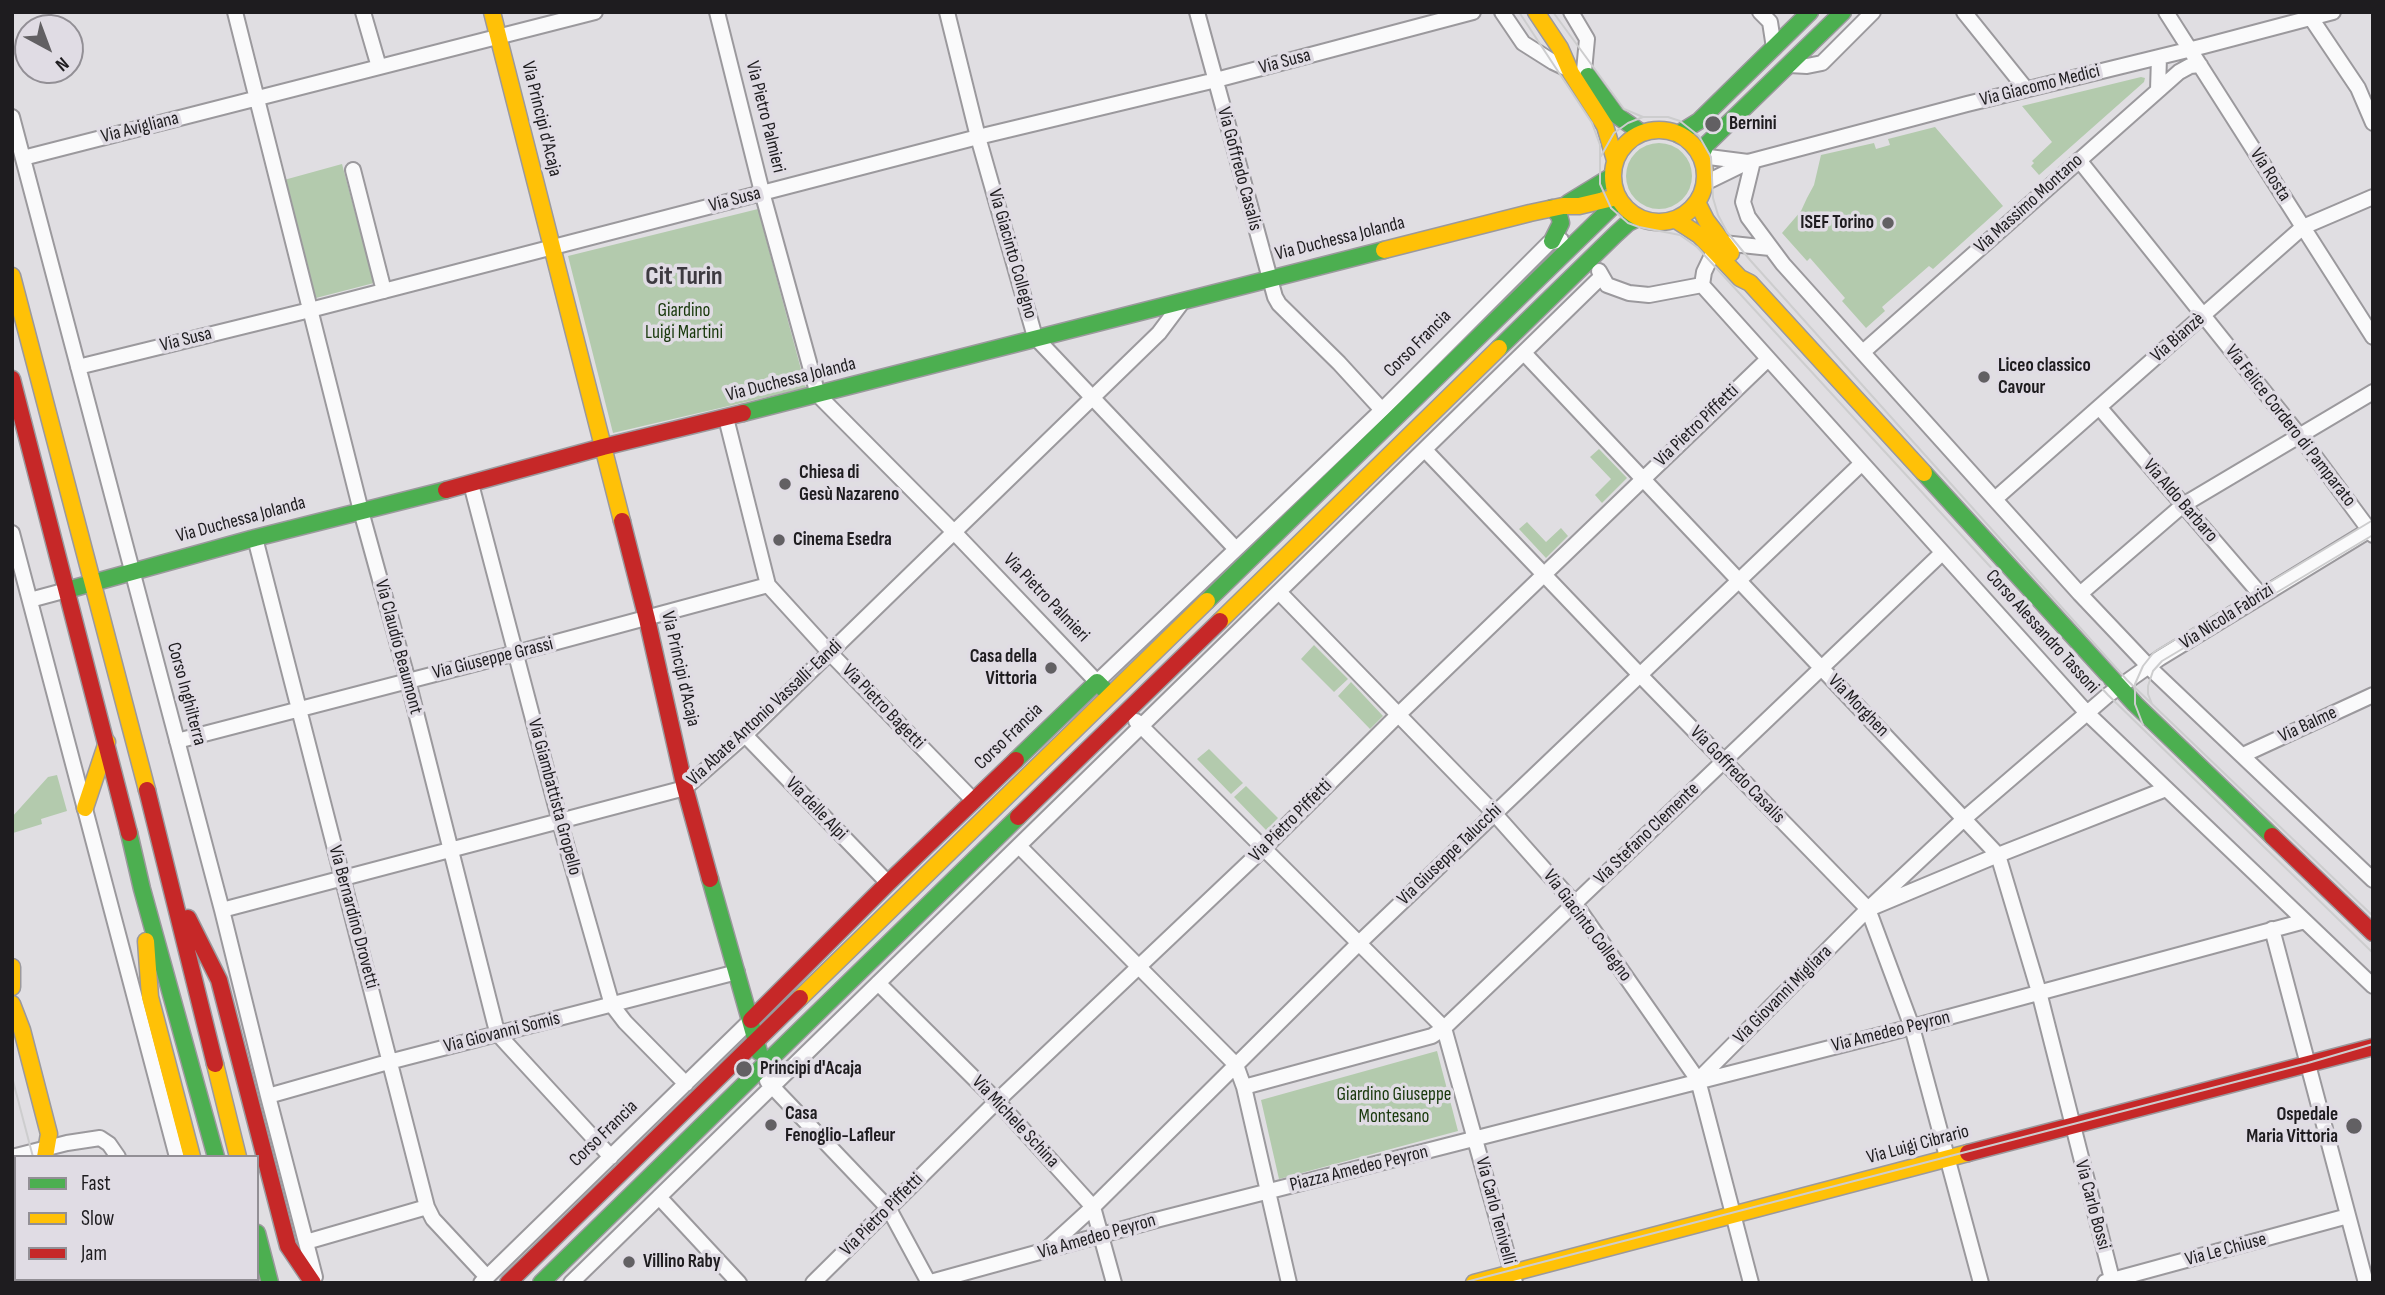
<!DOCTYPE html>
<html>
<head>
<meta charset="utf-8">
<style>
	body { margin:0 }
	#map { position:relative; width:2385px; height:1295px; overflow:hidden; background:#e0dee2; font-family:"Sofia Sans Condensed",sans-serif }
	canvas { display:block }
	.frame { position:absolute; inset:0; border:14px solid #1e1c1f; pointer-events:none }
	.legend { position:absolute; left:14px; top:1155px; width:245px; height:126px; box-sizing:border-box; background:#e0dce4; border:2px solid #928f95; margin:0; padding:9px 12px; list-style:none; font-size:21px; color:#1e1c1f }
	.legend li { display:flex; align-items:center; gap:14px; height:35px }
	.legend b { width:35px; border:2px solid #928f95 }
	.north { position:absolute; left:14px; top:14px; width:70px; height:70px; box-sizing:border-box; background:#e0dce4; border:2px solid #928f95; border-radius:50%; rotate:139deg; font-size:19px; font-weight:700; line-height:28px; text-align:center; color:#1e1c1f }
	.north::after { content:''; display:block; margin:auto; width:24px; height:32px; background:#626063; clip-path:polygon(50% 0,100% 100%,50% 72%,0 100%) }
</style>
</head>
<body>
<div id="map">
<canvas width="2385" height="1295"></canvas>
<div class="frame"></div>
<ul class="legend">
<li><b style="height:9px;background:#4caf50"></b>Fast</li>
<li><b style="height:9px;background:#ffc107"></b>Slow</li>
<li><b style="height:9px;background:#c62828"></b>Jam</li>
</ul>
<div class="north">N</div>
</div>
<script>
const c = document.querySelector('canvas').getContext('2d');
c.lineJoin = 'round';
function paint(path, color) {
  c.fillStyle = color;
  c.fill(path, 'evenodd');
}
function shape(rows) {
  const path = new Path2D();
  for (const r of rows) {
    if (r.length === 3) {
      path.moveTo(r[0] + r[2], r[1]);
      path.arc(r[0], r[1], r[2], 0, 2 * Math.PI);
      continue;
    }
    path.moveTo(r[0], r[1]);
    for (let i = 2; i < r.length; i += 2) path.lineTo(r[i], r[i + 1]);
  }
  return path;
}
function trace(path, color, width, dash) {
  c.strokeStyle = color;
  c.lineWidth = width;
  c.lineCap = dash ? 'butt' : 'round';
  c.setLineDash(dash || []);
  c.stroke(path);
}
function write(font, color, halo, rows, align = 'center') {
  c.font = font + ' "Sofia Sans Condensed",sans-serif';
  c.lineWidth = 7;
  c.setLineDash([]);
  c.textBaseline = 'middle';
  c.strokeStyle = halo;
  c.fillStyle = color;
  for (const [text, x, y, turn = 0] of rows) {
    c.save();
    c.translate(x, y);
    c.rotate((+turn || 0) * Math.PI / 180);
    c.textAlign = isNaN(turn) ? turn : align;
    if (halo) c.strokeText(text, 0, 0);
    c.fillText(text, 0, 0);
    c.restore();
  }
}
paint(shape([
	[2141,77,2145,78,2144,82,2039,175,2031,166,2034,163,2032,161,2052,142,2022,106],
	[1935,127,2003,206,1933,269,1929,266,1882,307,1885,311,1866,328,1842,301,1845,298,1810,258,1807,261,1782,233,1801,211,1807,198,1814,185,1821,155,1874,143,1876,149,1890,145,1888,139],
	[1659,176,33],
	[342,164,374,283,316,298,284,180],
	[758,209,806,388,613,433,568,256],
	[1599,449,1627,478,1602,503,1595,495,1611,479,1590,457],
	[1527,522,1546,542,1561,528,1568,536,1546,558,1519,529],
	[1314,645,1348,679,1334,692,1301,659],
	[1351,682,1383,716,1370,729,1338,696],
	[1209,749,1243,783,1231,794,1197,759],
	[57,775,67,811,41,819,42,824,13,833,12,817,48,777],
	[1246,786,1278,818,1266,830,1234,797],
	[1437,1051,1458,1131,1279,1179,1261,1100]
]), '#b3caad');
const street = shape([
	[235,12,361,511,408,681,495,1024,498,1034,507,1044,611,1157],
	[363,12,379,67],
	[717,12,762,192,818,395,953,531,1097,682,1382,410,1549,243,1561,240],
	[947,12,978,137,1035,337,1235,548],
	[1197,12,1275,297,1279,304,1339,363,1382,410],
	[1502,12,1523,43,1553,62,1570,70],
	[1571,12,1587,39,1584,71],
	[1760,12,1770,22,1774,48],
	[1964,12,2026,89],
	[2166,12,2373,337],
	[2311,18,2358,88,2373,123],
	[1789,65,1807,66,1822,63,1873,12],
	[2158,90,2159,57],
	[12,117,222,910,268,1096,315,1277],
	[1701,156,1748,162],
	[23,158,595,12],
	[2079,160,2299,435,2373,535],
	[1753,161,1743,202,1748,217,1783,264,2080,594,2153,671,2373,880],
	[353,170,384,291],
	[1705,183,1748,162,1967,104,2204,46,2333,12],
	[1723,243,1770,248],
	[1599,271,1607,285,1629,293,1649,295,1702,285],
	[1702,285,2087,713,2373,986],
	[1702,285,1704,272,1714,251],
	[1863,352,2179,72,2190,66,2200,65],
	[1524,353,1998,855,2039,992,2113,1283],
	[78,367,310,310,978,137,1216,80,1473,12],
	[2099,407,2261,595],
	[726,418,768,585,830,653,974,801],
	[1425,450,1640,675,1868,909,1912,1027,1981,1283],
	[471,484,564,837,612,1005,625,1022,686,1084],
	[1995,499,2303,227,2373,197],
	[12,533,177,1157],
	[255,538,427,1207,433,1219,487,1277],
	[1279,592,1494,813,1575,904,1698,1080,1751,1283],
	[2080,594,2183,505,2373,392],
	[30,600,67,590],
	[1136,721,1444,1028,1515,1283],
	[745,735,888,883],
	[177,741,516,653,768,585],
	[2243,755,2373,695],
	[1019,846,1236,1065,1244,1087,1289,1283],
	[1876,906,1998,855,2166,789],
	[222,910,685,788,745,735,1159,333,1183,301],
	[2272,929,2366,1283],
	[878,983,997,1101,1093,1207,1114,1283],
	[1699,1079,1868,909,1965,818,2108,695,2160,658,2373,528],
	[767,1081,889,1209,929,1283],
	[1244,1087,1432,1036,1444,1028,1942,553],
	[268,1096,381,1064,737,972],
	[12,1157,67,1143,100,1138,109,1144,118,1157],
	[659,1197,739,1283],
	[306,1242,427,1207],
	[1047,1249,1093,1207,1358,944,1861,464],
	[188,1279,190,1283],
	[2105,1282,2348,1216],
	[131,1283,145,1279],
	[481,1283,751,1020],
	[571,1283,1601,277],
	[813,1283,997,1101,1263,849,1399,714,1767,360],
	[927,1283,1156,1220,1912,1027,2305,921]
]);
const fast = shape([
	[1588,76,1616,115,1642,133],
	[1678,134,1699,121,1810,12],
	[1701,156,1706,145,1843,12],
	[1568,203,1612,176],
	[1552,208,1559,215,1561,223,1552,241],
	[1499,348,1616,234,1628,223,1638,218],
	[743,413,1384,250],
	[1924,473,2135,704,2272,836],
	[67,590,255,538,446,490],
	[1207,601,1611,208,1617,197],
	[1016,760,1097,682,1110,695],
	[129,833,142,889,216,1157],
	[710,879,759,1052],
	[257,1233,270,1283],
	[75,1279,76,1283],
	[219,1279,219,1283],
	[541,1283,1018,817]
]);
const slow = shape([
	[492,12,622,521],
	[1536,12,1560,48,1571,73,1605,126,1615,160],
	[1659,176,46],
	[1697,202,1706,220,1731,253],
	[1676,220,1699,235,1740,278,1750,283,1924,473],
	[1384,250,1530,213,1563,206,1579,206,1617,197],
	[12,276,147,790],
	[1220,621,1499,348],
	[85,808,107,742],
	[146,941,150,997,192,1157],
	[12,967,12,987],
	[800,998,1207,601],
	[12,1004,22,1030,49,1134,45,1157],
	[215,1064,238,1157],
	[12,1164,16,1168],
	[45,1279,46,1283],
	[250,1279,250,1283],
	[1474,1283,1968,1153]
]);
const jam = shape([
	[12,379,129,833],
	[446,490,603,447,743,413],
	[622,521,647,619,685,788,710,879],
	[147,790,215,1064],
	[1018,817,1220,621],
	[2272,836,2373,933],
	[188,918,219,980,288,1246,313,1283],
	[751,1020,888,883,1016,760],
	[1968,1153,2373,1047],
	[508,1283,800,998]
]);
trace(street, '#9b999d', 18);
trace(fast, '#9b999d', 19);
trace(slow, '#9b999d', 19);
trace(jam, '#9b999d', 19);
trace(street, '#fafafb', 14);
trace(fast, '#4caf50', 16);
trace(slow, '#ffc107', 16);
trace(jam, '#c62828', 16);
trace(shape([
	[1519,12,1592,123,1600,145,1600,184,1611,208,1628,223,1639,227,1680,235,1697,247,2108,695,2373,953],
	[1553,12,1624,109,1643,117,1668,117,1680,121,1699,136,1711,157,1713,198,1718,215,1727,232,1750,260,2127,680,2373,916],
	[1601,156,1614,133,1628,123,1643,117],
	[2152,704,2148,694,2148,686,2153,671,2162,661,2373,535],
	[2143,725,2135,704,2135,684,2143,666,2154,652,2373,520],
	[12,1077,33,1157],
	[55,1279,56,1283],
	[1462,1283,2308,1063,2373,1044]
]), '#cdcdce', 2);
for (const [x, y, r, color] of [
	[1713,124,9,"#626063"],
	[1888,223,7,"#626063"],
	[1984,377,7,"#626063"],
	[785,484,7,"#626063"],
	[779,540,7,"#626063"],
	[1051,668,7,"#626063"],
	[744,1069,9,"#626063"],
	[771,1125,7,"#626063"],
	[2354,1126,9,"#626063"],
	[629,1262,7,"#626063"]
]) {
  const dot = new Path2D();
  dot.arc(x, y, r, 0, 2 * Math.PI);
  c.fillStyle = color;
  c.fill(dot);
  trace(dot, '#e0dce4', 2.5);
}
write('19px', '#1e1c1f', '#e0dce4', [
	["Via Susa",1285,62,-15],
	["Via Giacomo Medici",2040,86,-14],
	["Via Pietro Palmieri",765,117,76],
	["Via Principi d'Acaja",541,119,76],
	["Via Avigliana",140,128,-14],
	["Via Goffredo Casalis",1239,169,75],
	["Via Rosta",2270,175,57],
	["Via Susa",735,200,-15],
	["Via Massimo Montano",2029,204,-42],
	["Via Duchessa Jolanda",1340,239,-14],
	["Via Giacinto Collegno",1012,254,74],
	["Via Bianzè",2178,338,-41],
	["Via Susa",186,340,-14],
	["Corso Francia",1418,344,-45],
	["Via Duchessa Jolanda",791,380,-14],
	["Via Pietro Piffetti",1697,426,-44],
	["Via Felice Cordero di Pamparato",2290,426,52],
	["Via Aldo Barbaro",2180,501,49],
	["Via Duchessa Jolanda",241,520,-15],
	["Via Pietro Palmieri",1046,598,46],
	["Via Nicola Fabrizi",2227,617,-32],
	["Corso Alessandro Tassoni",2042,632,48],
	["Via Claudio Beaumont",398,647,75],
	["Via Giuseppe Grassi",493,659,-14],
	["Via Principi d'Acaja",680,669,77],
	["Corso Inghilterra",186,694,75],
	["Via Morghen",1858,706,46],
	["Via Pietro Bagetti",883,707,46],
	["Via Abate Antonio Vassalli-Eandi",765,713,-43],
	["Via Balme",2308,725,-25],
	["Corso Francia",1009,737,-44],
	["Via Goffredo Casalis",1737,775,46],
	["Via Giambattista Gropello",554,797,75],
	["Via delle Alpi",816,809,46],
	["Via Pietro Piffetti",1291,821,-45],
	["Via Stefano Clemente",1647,834,-44],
	["Via Giuseppe Talucchi",1450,855,-44],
	["Via Bernardino Drovetti",353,917,75],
	["Via Giacinto Collegno",1587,926,53],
	["Via Giovanni Migliara",1783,995,-45],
	["Via Amedeo Peyron",1891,1032,-14],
	["Via Giovanni Somis",502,1033,-14],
	["Via Michele Schina",1015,1122,47],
	["Corso Francia",604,1134,-44],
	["Via Luigi Cibrario",1918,1145,-15],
	["Piazza Amedeo Peyron",1359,1169,-14],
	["Via Carlo Bossi",2092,1205,75],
	["Via Carlo Tenivelli",1495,1211,75],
	["Via Pietro Piffetti",882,1215,-45],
	["Via Amedeo Peyron",1097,1237,-16],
	["Via Le Chiuse",2226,1250,-15]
]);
write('bold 19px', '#1e1c1f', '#e0dce4', [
	["Bernini",1729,124],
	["ISEF Torino",1874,223,"right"],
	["Liceo classico",1998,366],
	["Cavour",1998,388],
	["Chiesa di",799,473],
	["Gesù Nazareno",799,495],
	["Cinema Esedra",793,540],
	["Casa della",1037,657,"right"],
	["Vittoria",1037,679,"right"],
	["Principi d'Acaja",760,1069],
	["Casa",785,1114],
	["Fenoglio-Lafleur",785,1136],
	["Ospedale",2338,1115,"right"],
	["Maria Vittoria",2338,1137,"right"],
	["Villino Raby",643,1262]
], 'left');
write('19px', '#18380b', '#e0dce4', [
	["Giardino",684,311],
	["Luigi Martini",684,333],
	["Giardino Giuseppe",1394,1095],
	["Montesano",1394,1117]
]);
write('bold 26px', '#3d3a40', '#e0dce4', [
	["Cit Turin",684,277]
]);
</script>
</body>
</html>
